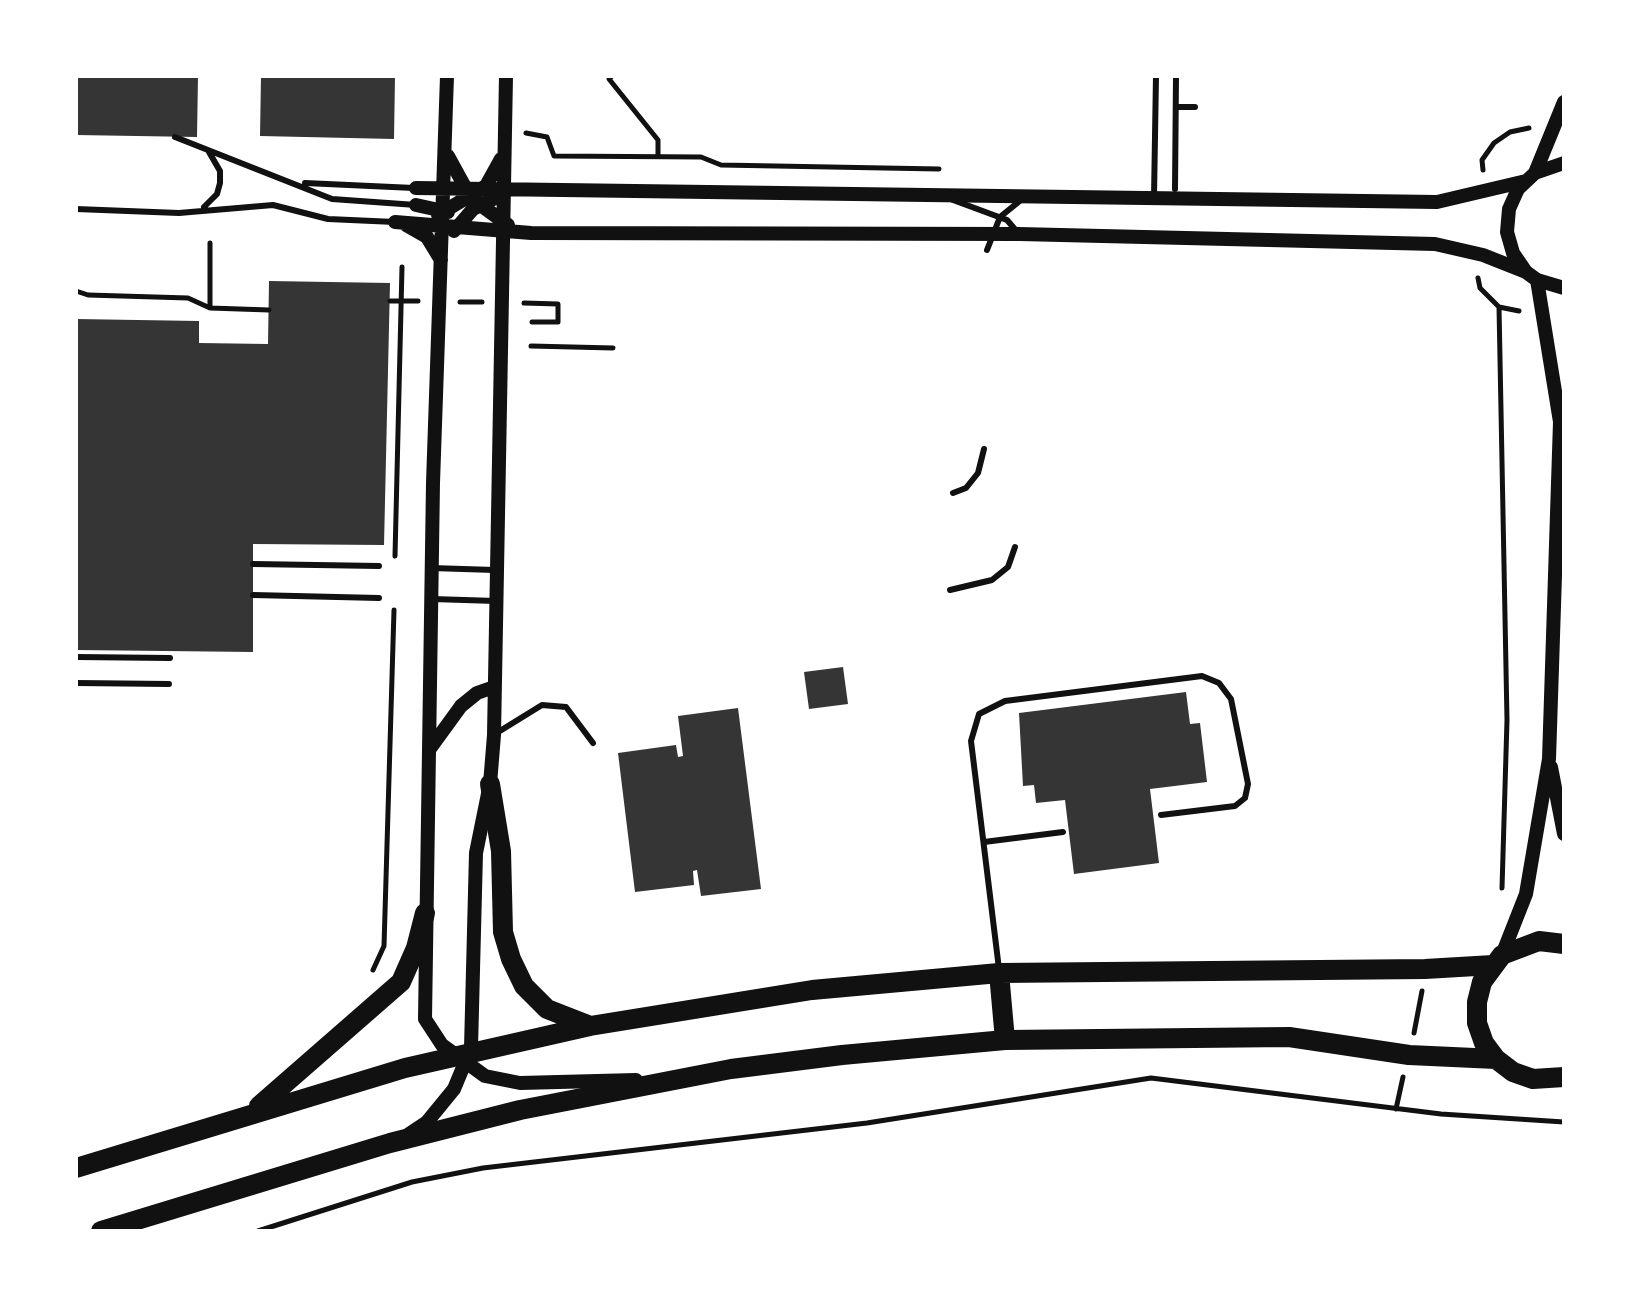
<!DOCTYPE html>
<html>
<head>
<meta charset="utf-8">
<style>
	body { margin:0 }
	#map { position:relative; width:1640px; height:1307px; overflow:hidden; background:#fff; font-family:Commissioner,sans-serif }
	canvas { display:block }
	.frame { position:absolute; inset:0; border:78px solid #fff; pointer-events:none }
</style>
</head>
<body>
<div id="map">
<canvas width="1640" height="1307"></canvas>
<div class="frame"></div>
</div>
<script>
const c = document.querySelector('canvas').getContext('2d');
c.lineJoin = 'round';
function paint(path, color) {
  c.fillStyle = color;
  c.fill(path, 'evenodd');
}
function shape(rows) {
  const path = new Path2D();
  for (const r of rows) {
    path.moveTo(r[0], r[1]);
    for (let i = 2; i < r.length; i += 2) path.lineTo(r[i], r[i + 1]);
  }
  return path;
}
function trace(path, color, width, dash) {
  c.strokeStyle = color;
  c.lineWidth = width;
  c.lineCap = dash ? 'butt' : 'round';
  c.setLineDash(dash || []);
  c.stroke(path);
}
paint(shape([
	[76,76,198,76,197,137,76,135],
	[261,76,395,76,394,139,260,136],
	[269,281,390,283,384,545,253,544,253,652,76,650,76,319,199,321,199,343,268,344],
	[843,667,848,704,809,709,804,672],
	[1186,692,1190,724,1200,723,1207,782,1150,789,1159,863,1074,874,1065,800,1036,803,1034,785,1023,786,1019,713],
	[738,708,761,889,701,896,697,870,693,871,694,885,635,892,618,753,676,745,678,757,683,756,678,716]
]), '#353535');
trace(shape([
	[612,76,609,79,658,140,658,156],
	[526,133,547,137,554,156,701,157,721,165,939,169],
	[1483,170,1482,160,1494,143,1510,132,1529,128],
	[1478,278,1480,288,1499,307,1519,311],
	[76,291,88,295,188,298,210,308,269,310],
	[390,301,418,301],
	[460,302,482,302],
	[524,303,558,304,558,322,532,322],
	[1499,307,1507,720,1502,888],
	[210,308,210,243],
	[531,346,613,348],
	[395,556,402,267],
	[373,970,384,946,394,610],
	[1414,1033,1422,991],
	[1396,1109,1403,1077],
	[258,1231,412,1182,483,1168,867,1123,1151,1078,1441,1114,1564,1122]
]), '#111', 5);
trace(shape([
	[1176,107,1195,107],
	[175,137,332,199,416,205],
	[305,183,414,188],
	[1175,189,1176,76],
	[1154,197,1156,76],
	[953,200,1007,220,1019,234],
	[204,207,217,194,220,183,220,171,209,152],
	[76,209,179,213,273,205,328,219,395,222],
	[987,250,1000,217,1021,200],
	[953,493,966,488,978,473,984,449],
	[253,564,379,566],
	[431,568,495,570],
	[950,590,992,580,1008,567,1015,547],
	[253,595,379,598],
	[432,599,496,601],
	[76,657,170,658],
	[76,683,169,684],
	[495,734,542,705,566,707,593,743],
	[984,842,1063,832],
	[999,969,971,741,979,714,1005,701,1202,676,1219,683,1231,699,1248,784,1245,798,1235,806,1161,815]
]), '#111', 6);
trace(shape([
	[447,76,433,483,425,1019,442,1045,485,1076,520,1083,636,1080],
	[448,156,471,198,508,225],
	[1564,163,1535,173,1518,189,1509,209,1507,232,1513,253,1526,272,1537,280,1564,288],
	[1535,173,1564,102],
	[416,188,1437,202,1526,181],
	[416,205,448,212],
	[438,215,486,186,501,159],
	[395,222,531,233,1019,234,1435,244,1483,255,1526,272],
	[406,225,427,237,441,260],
	[454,231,473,209,503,194],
	[429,750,461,706,477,693,494,687],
	[1551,767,1564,834],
	[1502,955,1526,894,1549,759,1560,422,1537,280],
	[409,1134,427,1122,454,1089,471,1048,476,853,490,784,494,735,506,76]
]), '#111', 14);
trace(shape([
	[490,784,501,851,503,932,511,959,524,986,547,1009,588,1025],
	[1564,944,1539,941,1502,955,1482,982,1477,1002,1477,1023,1484,1043,1496,1059,1513,1072,1533,1079,1564,1077],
	[999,973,1005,1040],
	[259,1106,401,982,416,948,425,913],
	[76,1168,405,1068,590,1026,812,990,999,973,1425,969,1493,965],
	[101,1231,390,1143,520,1110,731,1069,842,1055,1005,1040,1289,1037,1409,1055,1496,1059]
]), '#111', 20);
</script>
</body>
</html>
